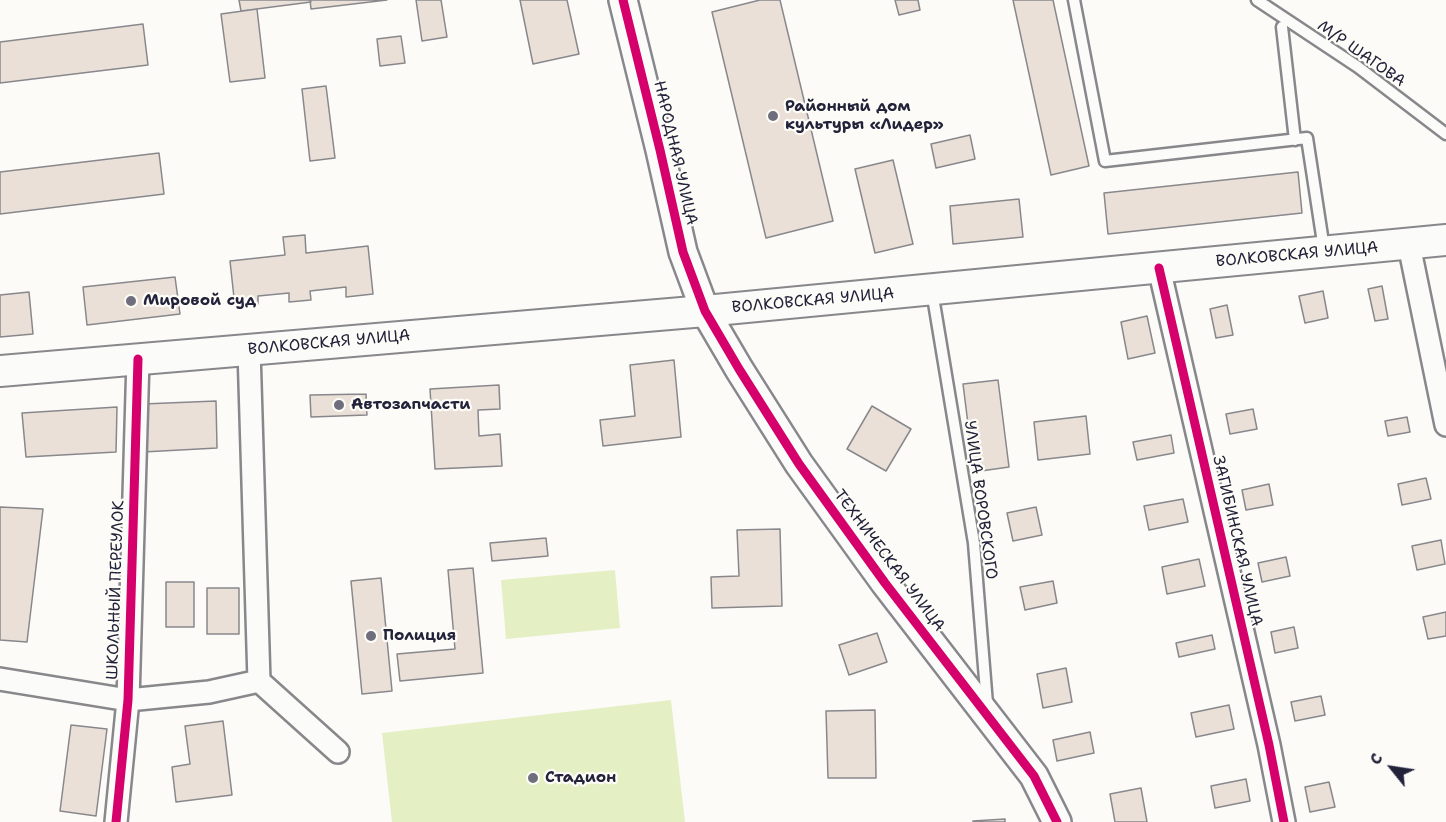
<!DOCTYPE html>
<html>
<head>
<meta charset="utf-8">
<style>
	body { margin:0 }
	#map { position:relative; width:1446px; height:822px; overflow:hidden; background:#fcfbf8; font-family:"Shantell Sans",sans-serif }
	canvas { display:block }
	.north { position:absolute; left:1362px; top:738px; width:60px; height:60px; -webkit-text-stroke:4px #fdfcf7; paint-order:stroke; rotate:300deg; font-size:16px; font-weight:700; line-height:24px; text-align:center; color:#22223b }
	.north::after { content:''; display:block; margin:auto; width:21px; height:27px; background:#22223b; clip-path:polygon(50% 0,100% 100%,50% 72%,0 100%) }
</style>
</head>
<body>
<div id="map">
<canvas width="1446" height="822"></canvas>
<div class="north">С</div>
</div>
<script>
const c = document.querySelector('canvas').getContext('2d');
c.lineJoin = 'round';
function paint(path, color) {
  c.fillStyle = color;
  c.fill(path, 'evenodd');
}
function shape(rows) {
  const path = new Path2D();
  for (const r of rows) {
    path.moveTo(r[0], r[1]);
    for (let i = 2; i < r.length; i += 2) path.lineTo(r[i], r[i + 1]);
  }
  return path;
}
function trace(path, color, width, dash) {
  c.strokeStyle = color;
  c.lineWidth = width;
  c.lineCap = dash ? 'butt' : 'round';
  c.setLineDash(dash || []);
  c.stroke(path);
}
function write(font, color, halo, rows, align = 'center') {
  c.font = font + ' "Shantell Sans",sans-serif';
  c.lineWidth = 4.5;
  c.setLineDash([]);
  c.textBaseline = 'middle';
  c.strokeStyle = halo;
  c.fillStyle = color;
  for (const [text, x, y, turn = 0] of rows) {
    c.save();
    c.translate(x, y);
    c.rotate((+turn || 0) * Math.PI / 180);
    c.textAlign = isNaN(turn) ? turn : align;
    if (halo) c.strokeText(text, 0, 0);
    c.fillText(text, 0, 0);
    c.restore();
  }
}
paint(shape([
	[615,570,620,628,506,639,501,580],
	[671,700,685,822,392,822,382,733]
]), '#e5efc4');
const building = shape([
	[239,0,310,0,311,2,241,11,239,0],
	[310,0,387,0,311,9,310,0],
	[416,0,441,0,447,37,422,41,416,0],
	[520,0,567,0,579,54,533,64,520,0],
	[760,0,780,0,833,221,766,238,712,12,760,0],
	[895,0,918,0,920,10,899,15,895,0],
	[1013,0,1053,0,1089,166,1051,175,1013,0],
	[257,9,265,78,230,82,221,14,257,9],
	[143,24,148,65,0,83,0,42,143,24],
	[401,36,405,63,380,66,377,39,401,36],
	[326,86,335,158,310,161,302,89,326,86],
	[970,135,975,159,936,168,931,144,970,135],
	[159,153,164,194,0,214,0,172,159,153],
	[893,160,913,244,875,253,855,169,893,160],
	[1298,172,1302,213,1108,234,1104,193,1298,172],
	[1019,199,1023,237,953,244,950,206,1019,199],
	[305,235,306,253,368,246,373,294,346,297,346,287,310,291,311,300,289,302,289,293,258,296,258,304,235,307,230,261,285,255,283,237,305,235],
	[175,277,180,314,87,325,83,287,175,277],
	[1382,286,1388,319,1375,321,1368,289,1382,286],
	[1323,291,1328,318,1305,323,1299,296,1323,291],
	[29,292,33,334,0,337,0,295,29,292],
	[1227,305,1233,335,1216,338,1210,309,1227,305],
	[1147,316,1155,353,1128,359,1121,322,1147,316],
	[674,360,681,437,603,446,600,420,635,416,630,365,674,360],
	[998,380,1009,467,974,472,963,384,998,380],
	[499,385,500,409,478,410,479,436,500,434,502,466,435,469,430,389,499,385],
	[366,394,367,415,311,417,310,395,366,394],
	[216,401,217,448,143,452,143,404,216,401],
	[872,406,911,429,886,471,847,449,872,406],
	[117,407,116,452,26,457,22,413,117,407],
	[1253,409,1257,429,1230,434,1226,414,1253,409],
	[1086,416,1090,454,1038,460,1034,422,1086,416],
	[1407,417,1410,432,1388,436,1385,421,1407,417],
	[1171,435,1174,453,1137,460,1133,442,1171,435],
	[1426,478,1431,499,1402,505,1398,484,1426,478],
	[1269,484,1273,505,1246,510,1242,490,1269,484],
	[1183,499,1188,522,1149,530,1144,506,1183,499],
	[0,507,43,509,27,642,0,640,0,507],
	[1036,507,1042,535,1013,541,1007,513,1036,507],
	[780,529,782,606,712,608,711,577,739,576,737,530,780,529],
	[546,538,548,556,492,561,490,543,546,538],
	[1441,540,1445,564,1417,570,1412,546,1441,540],
	[1286,557,1290,576,1262,582,1258,563,1286,557],
	[1199,559,1205,586,1167,594,1162,567,1199,559],
	[473,568,483,673,400,681,397,654,455,649,448,570,473,568],
	[381,578,392,691,362,694,351,581,381,578],
	[1053,581,1057,603,1025,610,1020,587,1053,581],
	[166,582,194,582,194,627,166,627,166,582],
	[207,588,239,588,239,634,207,634,207,588],
	[1446,612,1446,636,1428,639,1423,617,1446,612],
	[1294,627,1298,648,1275,653,1271,632,1294,627],
	[877,633,887,662,849,675,839,645,877,633],
	[1212,635,1215,649,1179,657,1176,643,1212,635],
	[1066,668,1072,702,1043,708,1037,674,1066,668],
	[1321,696,1325,715,1295,721,1291,702,1321,696],
	[1229,705,1234,729,1196,737,1191,713,1229,705],
	[875,710,876,778,828,778,826,711,875,710],
	[223,721,232,795,176,802,172,767,190,764,185,726,223,721],
	[71,725,107,729,96,816,60,811,71,725],
	[1090,732,1094,753,1057,761,1053,740,1090,732],
	[1246,779,1250,801,1215,808,1211,786,1246,779],
	[1329,782,1335,807,1310,812,1305,787,1329,782],
	[1141,788,1147,822,1115,822,1110,794,1141,788],
	[1005,819,1005,822,973,822,973,821,1005,819]
]);
paint(building, '#eae0d8');
trace(building, '#88888c', 1.5);
const service = shape([
	[1074,0,1105,161,1307,138,1324,249],
	[1257,0,1358,67,1446,134],
	[1282,27,1295,140],
	[932,291,974,543,987,704]
]);
const minor = shape([
	[1409,245,1446,425],
	[1159,268,1269,745,1284,822],
	[249,350,259,681,338,752],
	[0,679,128,700,209,692,259,681],
	[116,822,128,700,138,359]
]);
const tertiary = shape([
	[623,0,660,150,683,252,705,311,739,369,799,464,885,583,1034,776,1057,822]
]);
const secondary = shape([
	[0,371,705,311,1446,240]
]);
trace(service, '#88888c', 15);
trace(minor, '#88888c', 26);
trace(tertiary, '#88888c', 32);
trace(secondary, '#88888c', 34);
trace(service, '#fbfbf9', 10);
trace(minor, '#fbfbf9', 21);
trace(tertiary, '#fbfbf9', 27);
trace(secondary, '#fbfbf9', 30);
trace(shape([
	[623,0,660,150,683,252,705,311,739,369,799,464,885,583,1034,776,1057,822],
	[1159,268,1269,745,1284,822],
	[116,822,128,700,138,359]
]), '#d6006c', 9);
for (const [x, y, r, color] of [
	[773,116,6,"#6e6e7d"],
	[131,301,6,"#6e6e7d"],
	[339,405,6,"#6e6e7d"],
	[371,636,6,"#6e6e7d"],
	[533,778,6,"#6e6e7d"]
]) {
  const dot = new Path2D();
  dot.arc(x, y, r, 0, 2 * Math.PI);
  c.fillStyle = color;
  c.fill(dot);
  trace(dot, '#fdfcf7', 2);
}
write('16px', '#22223b', '#fdfcf7', [
	["М/Р ШАГОВА",1361,54,35],
	["НАРОДНАЯ УЛИЦА",675,153,77],
	["ВОЛКОВСКАЯ УЛИЦА",1297,255,-5],
	["ВОЛКОВСКАЯ УЛИЦА",813,301,-5],
	["ВОЛКОВСКАЯ УЛИЦА",329,343,-5],
	["УЛИЦА ВОРОВСКОГО",980,500,82],
	["ЗАГИБИНСКАЯ УЛИЦА",1237,541,77],
	["ТЕХНИЧЕСКАЯ УЛИЦА",889,561,53],
	["ШКОЛЬНЫЙ ПЕРЕУЛОК",116,590,-88]
]);
write('bold 16px', '#22223b', '#fdfcf7', [
	["Районный дом",785,107],
	["культуры «Лидер»",785,125],
	["Мировой суд",143,301],
	["Автозапчасти",351,405],
	["Полиция",383,636],
	["Стадион",545,778]
], 'left');
</script>
</body>
</html>
